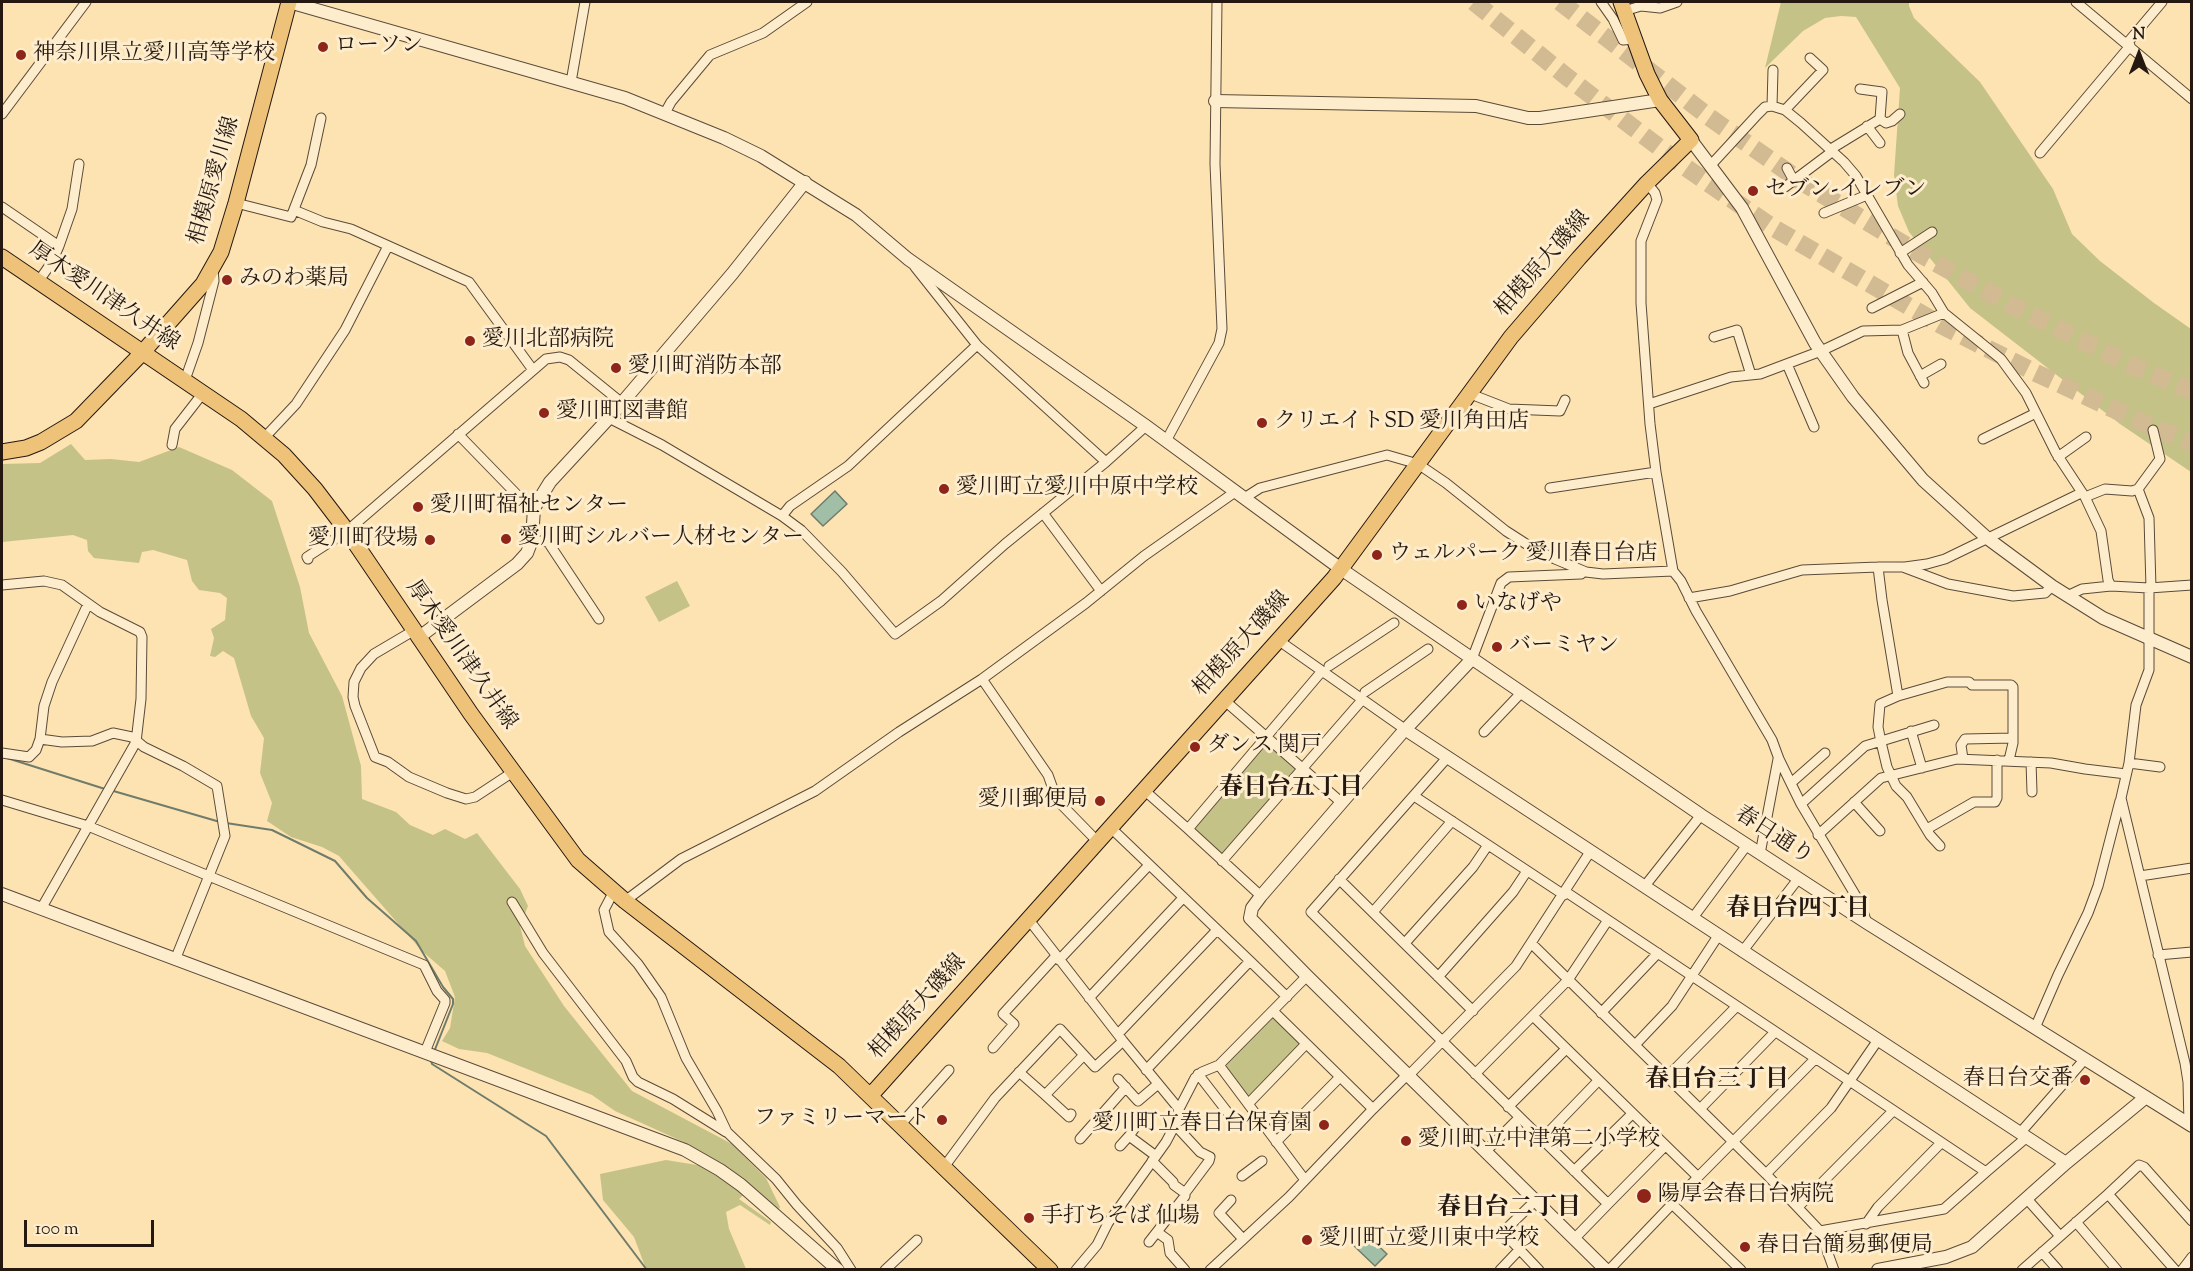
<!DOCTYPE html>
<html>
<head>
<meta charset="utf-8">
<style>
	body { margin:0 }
	#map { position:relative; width:2193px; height:1271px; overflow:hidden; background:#fde3b2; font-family:"Sorts Mill Goudy",serif }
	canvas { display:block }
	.frame { position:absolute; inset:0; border:3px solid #241811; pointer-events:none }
	.north { position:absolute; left:2109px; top:24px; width:60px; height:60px; -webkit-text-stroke:4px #feedcd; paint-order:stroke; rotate:0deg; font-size:16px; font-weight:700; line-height:24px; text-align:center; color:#241811 }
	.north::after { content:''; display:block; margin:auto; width:21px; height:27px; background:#241811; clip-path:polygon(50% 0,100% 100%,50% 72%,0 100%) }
	.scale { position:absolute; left:24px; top:1220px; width:130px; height:27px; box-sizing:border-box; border:3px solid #241811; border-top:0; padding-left:8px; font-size:18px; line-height:21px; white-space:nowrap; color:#241811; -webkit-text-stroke:4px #feedcd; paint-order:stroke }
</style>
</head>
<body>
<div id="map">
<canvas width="2193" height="1271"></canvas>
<div class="frame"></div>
<div class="north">N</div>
<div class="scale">100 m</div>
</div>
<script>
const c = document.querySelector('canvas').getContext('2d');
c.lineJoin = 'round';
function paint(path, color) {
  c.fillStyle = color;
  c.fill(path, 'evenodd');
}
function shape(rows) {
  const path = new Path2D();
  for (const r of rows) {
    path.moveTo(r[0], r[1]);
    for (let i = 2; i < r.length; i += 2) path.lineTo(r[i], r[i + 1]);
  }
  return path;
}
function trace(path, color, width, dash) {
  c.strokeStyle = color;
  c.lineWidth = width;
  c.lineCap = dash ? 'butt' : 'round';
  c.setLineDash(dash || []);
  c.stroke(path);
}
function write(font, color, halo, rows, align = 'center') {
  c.font = font + ' "Sorts Mill Goudy","Noto Serif JP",serif';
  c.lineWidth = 6;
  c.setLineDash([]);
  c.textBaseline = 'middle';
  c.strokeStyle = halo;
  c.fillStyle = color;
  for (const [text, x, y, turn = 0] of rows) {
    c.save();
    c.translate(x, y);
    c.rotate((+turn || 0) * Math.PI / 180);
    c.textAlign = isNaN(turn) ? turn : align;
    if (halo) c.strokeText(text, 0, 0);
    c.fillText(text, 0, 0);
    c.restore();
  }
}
paint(shape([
	[1781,2,1909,2,1909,6,1914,18,1980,82,2053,189,2072,234,2100,261,2154,303,2191,329,2191,472,2120,424,1970,308,1909,232,1898,206,1894,175,1900,88,1856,17,1841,16,1825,18,1803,31,1765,68],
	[71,444,85,460,111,459,139,462,179,447,232,470,272,501,300,587,309,633,342,696,361,766,362,799,396,812,410,825,433,835,445,829,465,839,477,833,520,889,528,906,520,926,525,946,564,1006,632,1091,732,1144,766,1178,780,1207,778,1211,749,1190,739,1199,771,1222,770,1225,740,1205,726,1212,729,1229,746,1269,646,1269,634,1237,603,1200,600,1174,666,1160,697,1165,706,1157,688,1144,615,1111,592,1095,487,1053,459,1049,442,1041,450,1028,455,997,445,971,422,951,339,856,322,847,291,837,267,821,272,803,260,773,264,738,251,716,234,658,223,651,215,657,210,656,214,638,211,629,225,620,227,598,220,593,199,590,192,581,187,560,153,550,142,552,139,563,94,558,88,551,87,540,73,535,2,542,2,464,40,463],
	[677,581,690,606,659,622,645,597],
	[1264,741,1298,770,1222,856,1192,829],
	[1273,1016,1301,1045,1247,1098,1222,1065]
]), '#c5c288');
const water = shape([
	[835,491,847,504,823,526,811,514,835,491],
	[1364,1232,1387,1254,1375,1266,1352,1244,1364,1232]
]);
paint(water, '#a1bfa7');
trace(water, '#6f7c6b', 1.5);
trace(shape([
	[7,758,105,789],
	[110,790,220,822],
	[226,823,272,830,335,861,367,898,416,941,443,987,453,999,453,1004,434,1052],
	[431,1061,432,1064,546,1136,647,1270]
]), '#6f7c6b', 2);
trace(shape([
	[1474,2,1567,77,1685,167,1772,227,1941,325,2034,372,2139,421,2192,443],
	[1560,2,1709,117,1802,182,1920,254,2013,306,2135,367,2192,391]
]), '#d2ba92', 18, [18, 9]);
const minor = shape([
	[1601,2,1613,19,1623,40,1634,39],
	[2076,2,2192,99],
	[1624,11,1641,6,1660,8,1677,2],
	[571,82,585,2],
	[1772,106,1773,70],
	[1785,110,1823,70,1810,58],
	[665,113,671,102,710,55,763,33,807,2],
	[2,114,86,2],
	[1880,119,1886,123,1892,121,1900,114],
	[1867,126,1880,143],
	[1831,149,1880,119,1882,92,1860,89],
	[2040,153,2130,46,2129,41,2162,2],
	[1711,165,1758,114,1765,107,1772,106,1785,110,1801,123,1844,162,1856,176,1908,265,1932,293,1944,313,2001,359,2026,393,2056,453,2085,497,2101,531,2108,580,2111,586,2149,588],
	[1787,168,1794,181],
	[1647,183,1655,193,1657,200,1641,241,1641,303,1650,424,1656,472,1673,571,1681,581,1696,611,1772,740,1779,759,1801,804,1860,903,1867,923],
	[1785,187,1833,151],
	[236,203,291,217,311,165,321,118],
	[2,207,59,246,72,209,79,164],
	[294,210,323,222,351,229,469,282,533,370],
	[1824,213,1867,195],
	[1900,253,1932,232],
	[38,282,52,262,59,246],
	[1872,308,1923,282],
	[1902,330,1908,353,1924,383],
	[1714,337,1737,330,1751,375],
	[977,345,1106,462],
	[1787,364,1814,427],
	[1920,376,1941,364],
	[185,380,198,343,214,281,213,270],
	[1468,393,1509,409,1560,411,1565,400],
	[1649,404,1731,377,1760,374,1821,351,1863,331,1902,330,1944,313],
	[609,418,662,445,782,516,801,530,842,572,895,634,941,601,1005,544,1106,462,1146,426],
	[458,434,525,503,534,508],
	[265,437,296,404,345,330,388,246],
	[1983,439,2036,413],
	[1166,441,1219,343,1222,329,1215,164,1217,2],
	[172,445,175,429,203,393],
	[2058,457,2086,437],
	[1550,488,1656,472],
	[2138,489,2149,518,2151,588],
	[2085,497,2105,489,2132,491,2138,489,2160,459,2153,430],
	[1043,513,1101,591],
	[782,516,790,506,848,466,977,345,915,267],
	[532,540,548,542,599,619],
	[308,559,307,557,347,531,546,359,560,357,569,360,622,403],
	[1905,567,1927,564,1945,559,2081,493],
	[2,585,44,581,62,585,100,612,140,632,142,637,141,699,136,742,41,909],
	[2067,596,2082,589,2111,586],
	[1689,598,1730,591,1802,570,1878,567],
	[413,631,374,654,361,668,354,682,353,697,355,706,375,757,388,762,409,777,447,793,466,799,475,797,513,772],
	[1278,640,1406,730],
	[1472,659,1501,583,1509,577,1581,574,1584,571],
	[1329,666,1394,623],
	[1365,692,1428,649],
	[1898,696,1947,682,1969,682,1972,685,2011,685,2013,687,2013,743,2009,760],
	[1224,700,1342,803],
	[1911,731,1922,768],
	[1484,732,1521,693],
	[40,739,62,742,92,741,113,733,132,737,144,747,183,766,217,786,225,836,175,960],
	[2,753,29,757,36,750,40,739,44,706,52,682,88,604],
	[1446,759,1311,912,1608,1204,1575,1238],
	[1963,759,1961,745,1965,739,2013,738],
	[2031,762,2032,792],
	[2129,763,2160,767],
	[1791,783,1825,753],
	[1144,790,1188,829],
	[1414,796,1564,895],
	[2,800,88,826,424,965,437,991,445,1000,445,1003,425,1052],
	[1854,802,1880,831],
	[1801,804,1865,746,1934,725],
	[1111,828,1250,961,1146,1070],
	[1927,829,1974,802,1995,802,1997,798,1997,760],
	[1818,835,1881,778,1957,759,2051,763,2085,769,2126,774],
	[1098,842,1057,800,1048,775,982,679,1086,603,1144,556,1235,492,1246,497,1260,488,1387,455,1418,464,1446,483,1506,531,1534,549,1555,559,1586,572,1603,574,1673,571],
	[1940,846,1930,835,1907,797,1896,786,1887,767,1881,742,1878,727,1880,704,1898,696,1882,600,1878,567,1903,567,1948,584,2013,596,2045,593,2052,586],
	[1760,854,1778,759],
	[1222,861,1362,700],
	[2140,876,2192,868],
	[1339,879,1473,1011],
	[1644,887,1701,815],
	[614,891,604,910,609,932,638,964,661,997,686,1058,717,1111,727,1132,776,1179,797,1205,837,1248,851,1270],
	[1566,892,1986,1172,2027,1137],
	[1261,896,1188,829,1322,671],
	[625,901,681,859,815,791,899,732,982,679],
	[512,902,543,953,626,1061,633,1077,638,1082,673,1099,726,1132],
	[1373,912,1452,821],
	[1692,919,1747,845],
	[1029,920,1123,1041,1179,1109,1195,1078,1202,1072,1219,1065],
	[1405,943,1473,867,1488,845],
	[1531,943,1766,1174,1820,1231,1834,1270],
	[1742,952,1798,879],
	[2158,955,2192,952],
	[1059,960,1149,865],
	[1250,961,1287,997],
	[1438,977,1513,892,1527,871],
	[1089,998,1183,898],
	[1601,1013,1658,953],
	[1533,1016,1698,1177,1815,1059],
	[2035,1028,2058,975,2088,913,2098,886,2120,801],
	[1118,1034,1217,930],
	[1635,1045,1672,1006,1718,936],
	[993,1048,1014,1024,1003,1014,1056,956],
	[1019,1072,1045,1095,1084,1055],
	[1198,1074,1232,1118],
	[1475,1074,1568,980,1608,920],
	[1409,1075,1516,966,1590,852],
	[1667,1077,1737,1006],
	[1118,1079,1138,1101,1158,1084],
	[1045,1095,1069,1117,1071,1114],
	[1248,1104,1306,1044],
	[1508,1107,1566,1049],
	[1373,1109,1408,1074],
	[1700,1109,1775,1032],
	[1139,1122,1129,1136,1156,1156],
	[900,1125,949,1070],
	[2189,1125,2188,1082,2185,1063,2121,798,2129,763,2136,705,2149,670,2149,588,2192,585],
	[2020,1133,2085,1059],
	[1080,1139,1126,1087],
	[1542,1139,1598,1081],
	[1276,1142,1340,1077],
	[1120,1146,1129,1136],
	[1486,1151,1519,1118],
	[1152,1161,1173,1182,1174,1185,1185,1193],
	[944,1167,995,1098,1060,1029,1095,1067,1123,1041],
	[1574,1171,1632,1114],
	[1766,1174,1831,1108,1878,1040],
	[1242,1176,1262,1161],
	[1305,1180,1219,1065,1307,976],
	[2108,1194,2139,1165,2144,1167,2192,1221],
	[2027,1199,2060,1236],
	[1231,1200,1219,1213,1243,1239],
	[1536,1200,1503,1232,1539,1270],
	[1608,1204,1665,1146],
	[1672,1204,1741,1270],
	[1798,1207,1893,1111],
	[2076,1222,2117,1270],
	[1866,1224,1878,1207,1941,1143],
	[1820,1231,1944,1209,1986,1172],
	[1157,1232,1168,1240,1170,1253,1185,1270],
	[1149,1242,1185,1196,1185,1193,1209,1161,1210,1157,1200,1152,1175,1125],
	[2042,1252,2058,1270],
	[885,1270,917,1240],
	[1076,1270,1097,1245,1108,1223,1166,1142,1175,1125,1179,1109],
	[1210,1270,1289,1197,1373,1109,1273,1011],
	[1500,1270,1519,1250],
	[1609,1270,1698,1177],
	[2022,1270,2108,1194,2175,1270],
	[2182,1270,2192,1257]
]);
const tertiary = shape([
	[289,2,625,98,724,138,761,156,856,215,908,259,1146,426,1341,569,1701,815,1867,923,2192,1126],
	[1215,101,1476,106,1528,118,1540,118,1660,100],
	[1691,140,1742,208,1815,343,1853,397,1923,480,1987,538,2052,586,2103,618,2192,657],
	[418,638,517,564,527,553,532,540,534,508,550,482,609,418,732,274,805,182],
	[1472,659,1401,734,1261,896,1252,908,1250,918,1307,976,1606,1270],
	[1406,730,2066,1163],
	[2,894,685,1150,720,1170,741,1185,838,1270],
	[1878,1270,1946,1257,1972,1247,2066,1163,2146,1097]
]);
const primary = shape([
	[2,257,241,419,284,455,315,489,347,531,471,714,578,860,625,901,839,1066,1050,1270],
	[2,452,26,448,41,442,76,421,142,353,203,284,221,252,236,203,289,2],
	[871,1095,1334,578,1511,337,1579,258,1647,183,1691,140,1660,100,1647,74,1621,2]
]);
trace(minor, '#5a4b39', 11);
trace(tertiary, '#5a4b39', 14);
trace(primary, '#241811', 17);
trace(minor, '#feedcd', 9);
trace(tertiary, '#feedcd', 12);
trace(primary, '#eec279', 15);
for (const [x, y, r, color] of [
	[323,47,6,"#8f2418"],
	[21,55,6,"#8f2418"],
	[1753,191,6,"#8f2418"],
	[227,280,6,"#8f2418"],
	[470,341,6,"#8f2418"],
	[616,368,6,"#8f2418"],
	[544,413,6,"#8f2418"],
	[1262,423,6,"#8f2418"],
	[944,489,6,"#8f2418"],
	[418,507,6,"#8f2418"],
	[506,539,6,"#8f2418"],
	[430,540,6,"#8f2418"],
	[1377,555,6,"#8f2418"],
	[1462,605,6,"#8f2418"],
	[1497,647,6,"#8f2418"],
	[1195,747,6,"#8f2418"],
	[1100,801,6,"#8f2418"],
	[2085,1080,6,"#8f2418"],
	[942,1120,6,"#8f2418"],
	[1324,1125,6,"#8f2418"],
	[1406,1141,6,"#8f2418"],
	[1644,1196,8,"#8f2418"],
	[1029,1218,6,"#8f2418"],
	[1307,1240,6,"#8f2418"],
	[1745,1247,6,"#8f2418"]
]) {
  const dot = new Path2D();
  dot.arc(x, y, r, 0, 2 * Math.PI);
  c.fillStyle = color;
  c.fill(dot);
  trace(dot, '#feedcd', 2);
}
write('22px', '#241811', '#feedcd', [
	["ローソン",335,47],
	["神奈川県立愛川高等学校",33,55],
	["セブン-イレブン",1765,191],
	["みのわ薬局",239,280],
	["愛川北部病院",482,341],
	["愛川町消防本部",628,368],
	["愛川町図書館",556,413],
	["クリエイトSD 愛川角田店",1274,423],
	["愛川町立愛川中原中学校",956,489],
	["愛川町福祉センター",430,507],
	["愛川町シルバー人材センター",518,539],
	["愛川町役場",418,540,"right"],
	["ウェルパーク 愛川春日台店",1389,555],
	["いなげや",1474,605],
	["バーミヤン",1509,647],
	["ダンス 関戸",1207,747],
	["愛川郵便局",1088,801,"right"],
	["春日台交番",2073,1080,"right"],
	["ファミリーマート",930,1120,"right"],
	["愛川町立春日台保育園",1312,1125,"right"],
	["愛川町立中津第二小学校",1418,1141],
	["陽厚会春日台病院",1658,1196],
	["手打ちそば 仙場",1041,1218],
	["愛川町立愛川東中学校",1319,1240],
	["春日台簡易郵便局",1757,1247]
], 'left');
write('22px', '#241811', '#feedcd', [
	["相模原愛川線",216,181,-74],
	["相模原大磯線",1544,265,-49],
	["厚木愛川津久井線",103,298,34],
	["相模原大磯線",1243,645,-48],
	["厚木愛川津久井線",460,656,55],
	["春日通り",1773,837,33],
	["相模原大磯線",919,1008,-48]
]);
write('bold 24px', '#241811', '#feedcd', [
	["春日台五丁目",1291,790],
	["春日台四丁目",1798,911],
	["春日台三丁目",1717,1082],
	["春日台二丁目",1509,1210]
]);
</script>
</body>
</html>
